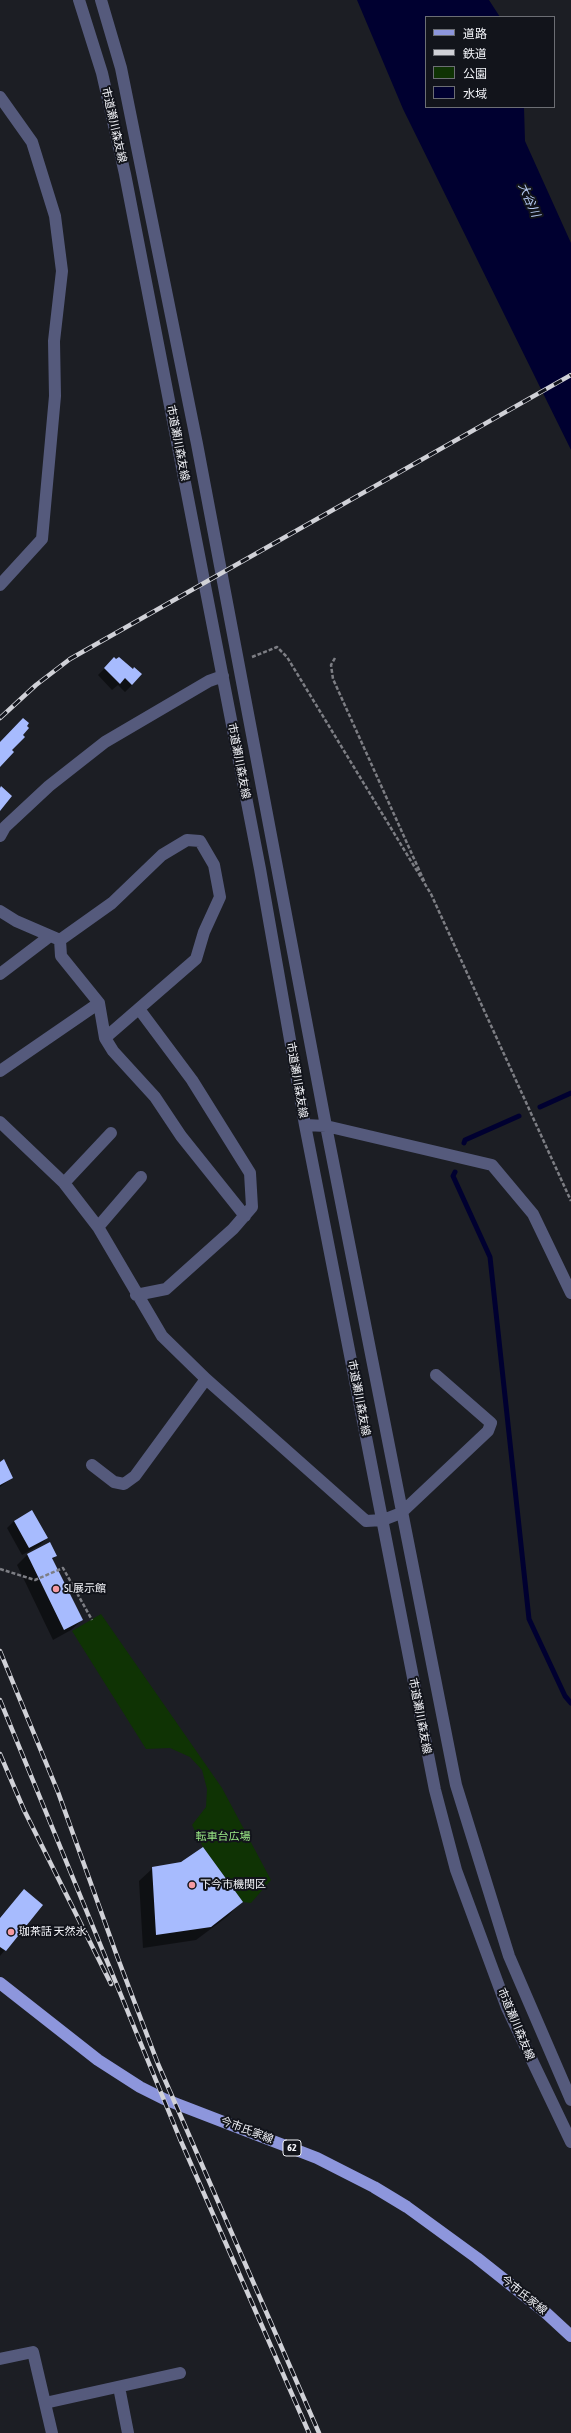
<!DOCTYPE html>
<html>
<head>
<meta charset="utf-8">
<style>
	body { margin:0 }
	#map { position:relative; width:571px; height:2433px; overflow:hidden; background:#1c1e24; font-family:"Asap Condensed","Noto Sans JP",sans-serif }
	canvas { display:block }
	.legend { position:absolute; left:425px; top:16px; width:130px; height:92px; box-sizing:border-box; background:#12141b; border:1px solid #6c6e74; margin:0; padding:5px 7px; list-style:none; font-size:12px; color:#f3f4f9 }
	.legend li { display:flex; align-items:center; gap:8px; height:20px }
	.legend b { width:20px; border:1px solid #6c6e74 }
</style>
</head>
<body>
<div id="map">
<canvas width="571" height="2433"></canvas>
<ul class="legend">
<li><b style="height:5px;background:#8d96dc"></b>道路</li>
<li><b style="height:5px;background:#d0d1d7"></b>鉄道</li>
<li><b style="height:11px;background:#0f3304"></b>公園</li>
<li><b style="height:11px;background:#000030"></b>水域</li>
</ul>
</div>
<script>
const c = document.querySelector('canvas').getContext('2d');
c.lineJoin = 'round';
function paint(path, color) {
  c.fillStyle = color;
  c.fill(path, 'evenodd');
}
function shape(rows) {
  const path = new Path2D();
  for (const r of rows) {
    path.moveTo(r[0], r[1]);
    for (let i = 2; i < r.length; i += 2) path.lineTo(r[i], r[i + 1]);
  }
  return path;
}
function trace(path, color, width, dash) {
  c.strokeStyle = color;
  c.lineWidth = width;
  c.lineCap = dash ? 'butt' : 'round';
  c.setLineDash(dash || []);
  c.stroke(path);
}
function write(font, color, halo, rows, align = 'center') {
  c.font = font + ' "Asap Condensed","Noto Sans JP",sans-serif';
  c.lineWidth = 4;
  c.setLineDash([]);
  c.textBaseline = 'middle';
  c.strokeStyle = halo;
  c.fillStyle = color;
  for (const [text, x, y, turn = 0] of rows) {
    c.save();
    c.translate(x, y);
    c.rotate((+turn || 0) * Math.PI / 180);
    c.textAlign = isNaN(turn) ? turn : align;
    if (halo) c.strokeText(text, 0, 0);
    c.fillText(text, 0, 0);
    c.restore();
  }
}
paint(shape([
	[101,1614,222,1788,271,1880,251,1903,243,1902,203,1847,192,1825,206,1807,207,1789,202,1770,190,1757,170,1748,146,1749,72,1631]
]), '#0f3304');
paint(shape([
	[357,0,489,0,500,17,426,17,426,107,524,107,525,141,571,243,571,450,403,109]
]), '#000030');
paint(shape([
	[114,659,132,670,134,668,132,685,125,692,118,685,112,690,98,675],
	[0,1463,12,1478,0,1487],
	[14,1521,47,1538,40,1545,22,1555,7,1528],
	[28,1554,56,1556,52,1560,82,1620,71,1630,53,1640,17,1565],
	[153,1868,241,1902,228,1916,196,1940,143,1948,139,1881],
	[24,1890,42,1905,0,1956,0,1917]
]), '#0007');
trace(shape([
	[540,1107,571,1093],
	[464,1143,465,1140,519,1116],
	[455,1172,453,1176,490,1257,529,1619,565,1696,571,1703]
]), '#000030', 5);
paint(shape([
	[114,657,116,659,119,657,133,669,134,667,142,674,132,685,125,678,120,684,104,668],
	[23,718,29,723,27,726,29,728,23,735,25,737,12,750,14,752,0,767,0,742],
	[1,786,12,796,0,811,0,788],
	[4,1459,13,1478,0,1485,0,1462],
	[32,1510,48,1538,29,1548,14,1521],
	[50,1542,57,1556,52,1558,83,1620,64,1630,27,1554],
	[203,1847,243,1902,211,1927,156,1935,152,1867,181,1862],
	[24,1889,43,1905,6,1951,0,1947,0,1918]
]), '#a7bbfe');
trace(shape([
	[252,657,277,647,287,657,431,894,571,1201],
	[335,658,331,665,333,679,425,883],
	[0,1569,35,1580,63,1568,92,1620]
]), '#7d7e84', 2.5, [4, 2]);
trace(shape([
	[79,0,102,73,125,174,260,869,305,1125,435,1790,456,1870,507,2008,571,2142],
	[101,0,121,68,197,444,326,1126,456,1785,509,1956,571,2100],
	[0,97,32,142,55,216,62,271,54,341,55,396,42,539,0,585],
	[0,836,5,827,49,786,105,742,209,681,223,676],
	[0,911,16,921,60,940,112,903,162,855,187,840,200,841,214,865,220,897,204,932,196,959,105,1038],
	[60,940,61,956,99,1003,105,1038,113,1051,155,1097,181,1136,245,1216],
	[0,974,50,936],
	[0,1071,99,1003],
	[0,1122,64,1183,98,1227,162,1336,206,1379,366,1521,383,1520,401,1513,488,1431,491,1423,436,1375],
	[305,1125,326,1126,492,1165,533,1214,571,1293],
	[64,1183,111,1133],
	[98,1227,141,1177],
	[136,1295,166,1289,233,1229,252,1207,250,1173,192,1080,139,1009],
	[92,1465,114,1482,124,1484,135,1476,206,1379],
	[0,2359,33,2352,52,2433],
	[119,2387,128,2433],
	[45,2403,180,2373]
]), '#555a7c', 12);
trace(shape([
	[0,1983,98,2060,140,2087,164,2099,317,2158,374,2187,407,2207,477,2258,545,2312,571,2336]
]), '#8d96dc', 12);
const rail = shape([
	[0,718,36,685,70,659,571,375],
	[0,1651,58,1792,117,1956,158,2064,319,2433],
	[0,1700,180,2139,309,2433],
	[0,1754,24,1810,111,1984]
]);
trace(rail, '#d0d1d7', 4.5);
trace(rail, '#12141b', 3, [9]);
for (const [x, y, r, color] of [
	[56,1589,4,"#f49aa2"],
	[192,1885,4,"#f49aa2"],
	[11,1932,4,"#f49aa2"]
]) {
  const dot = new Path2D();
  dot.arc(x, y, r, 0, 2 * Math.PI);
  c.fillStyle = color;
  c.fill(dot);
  trace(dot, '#12141b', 1.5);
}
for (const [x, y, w] of [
	[292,2148,18]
]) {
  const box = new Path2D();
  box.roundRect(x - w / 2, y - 8, w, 16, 3);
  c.fillStyle = '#12141b';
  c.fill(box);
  trace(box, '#f3f4f9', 1);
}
write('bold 10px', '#f3f4f9', null, [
	["62",292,2148]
]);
write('11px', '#f3f4f9', '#12141b', [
	["市道瀬川森友線",114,125,77],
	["市道瀬川森友線",178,443,79],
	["市道瀬川森友線",239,761,79],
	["市道瀬川森友線",297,1080,80],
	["市道瀬川森友線",359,1398,79],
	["市道瀬川森友線",420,1716,79],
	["市道瀬川森友線",516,2024,67],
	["今市氏家線",247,2130,21],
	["今市氏家線",524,2295,39]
]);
write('11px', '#f3f4f9', '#12141b', [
	["SL展示館",64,1589],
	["下今市機関区",200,1885],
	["珈茶話 天然氷",19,1932]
], 'left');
write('11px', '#9ae886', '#12141b', [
	["転車台広場",223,1837]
]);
write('italic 12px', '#b5c9f1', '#12141b', [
	["大谷川",529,200,66]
]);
</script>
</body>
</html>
